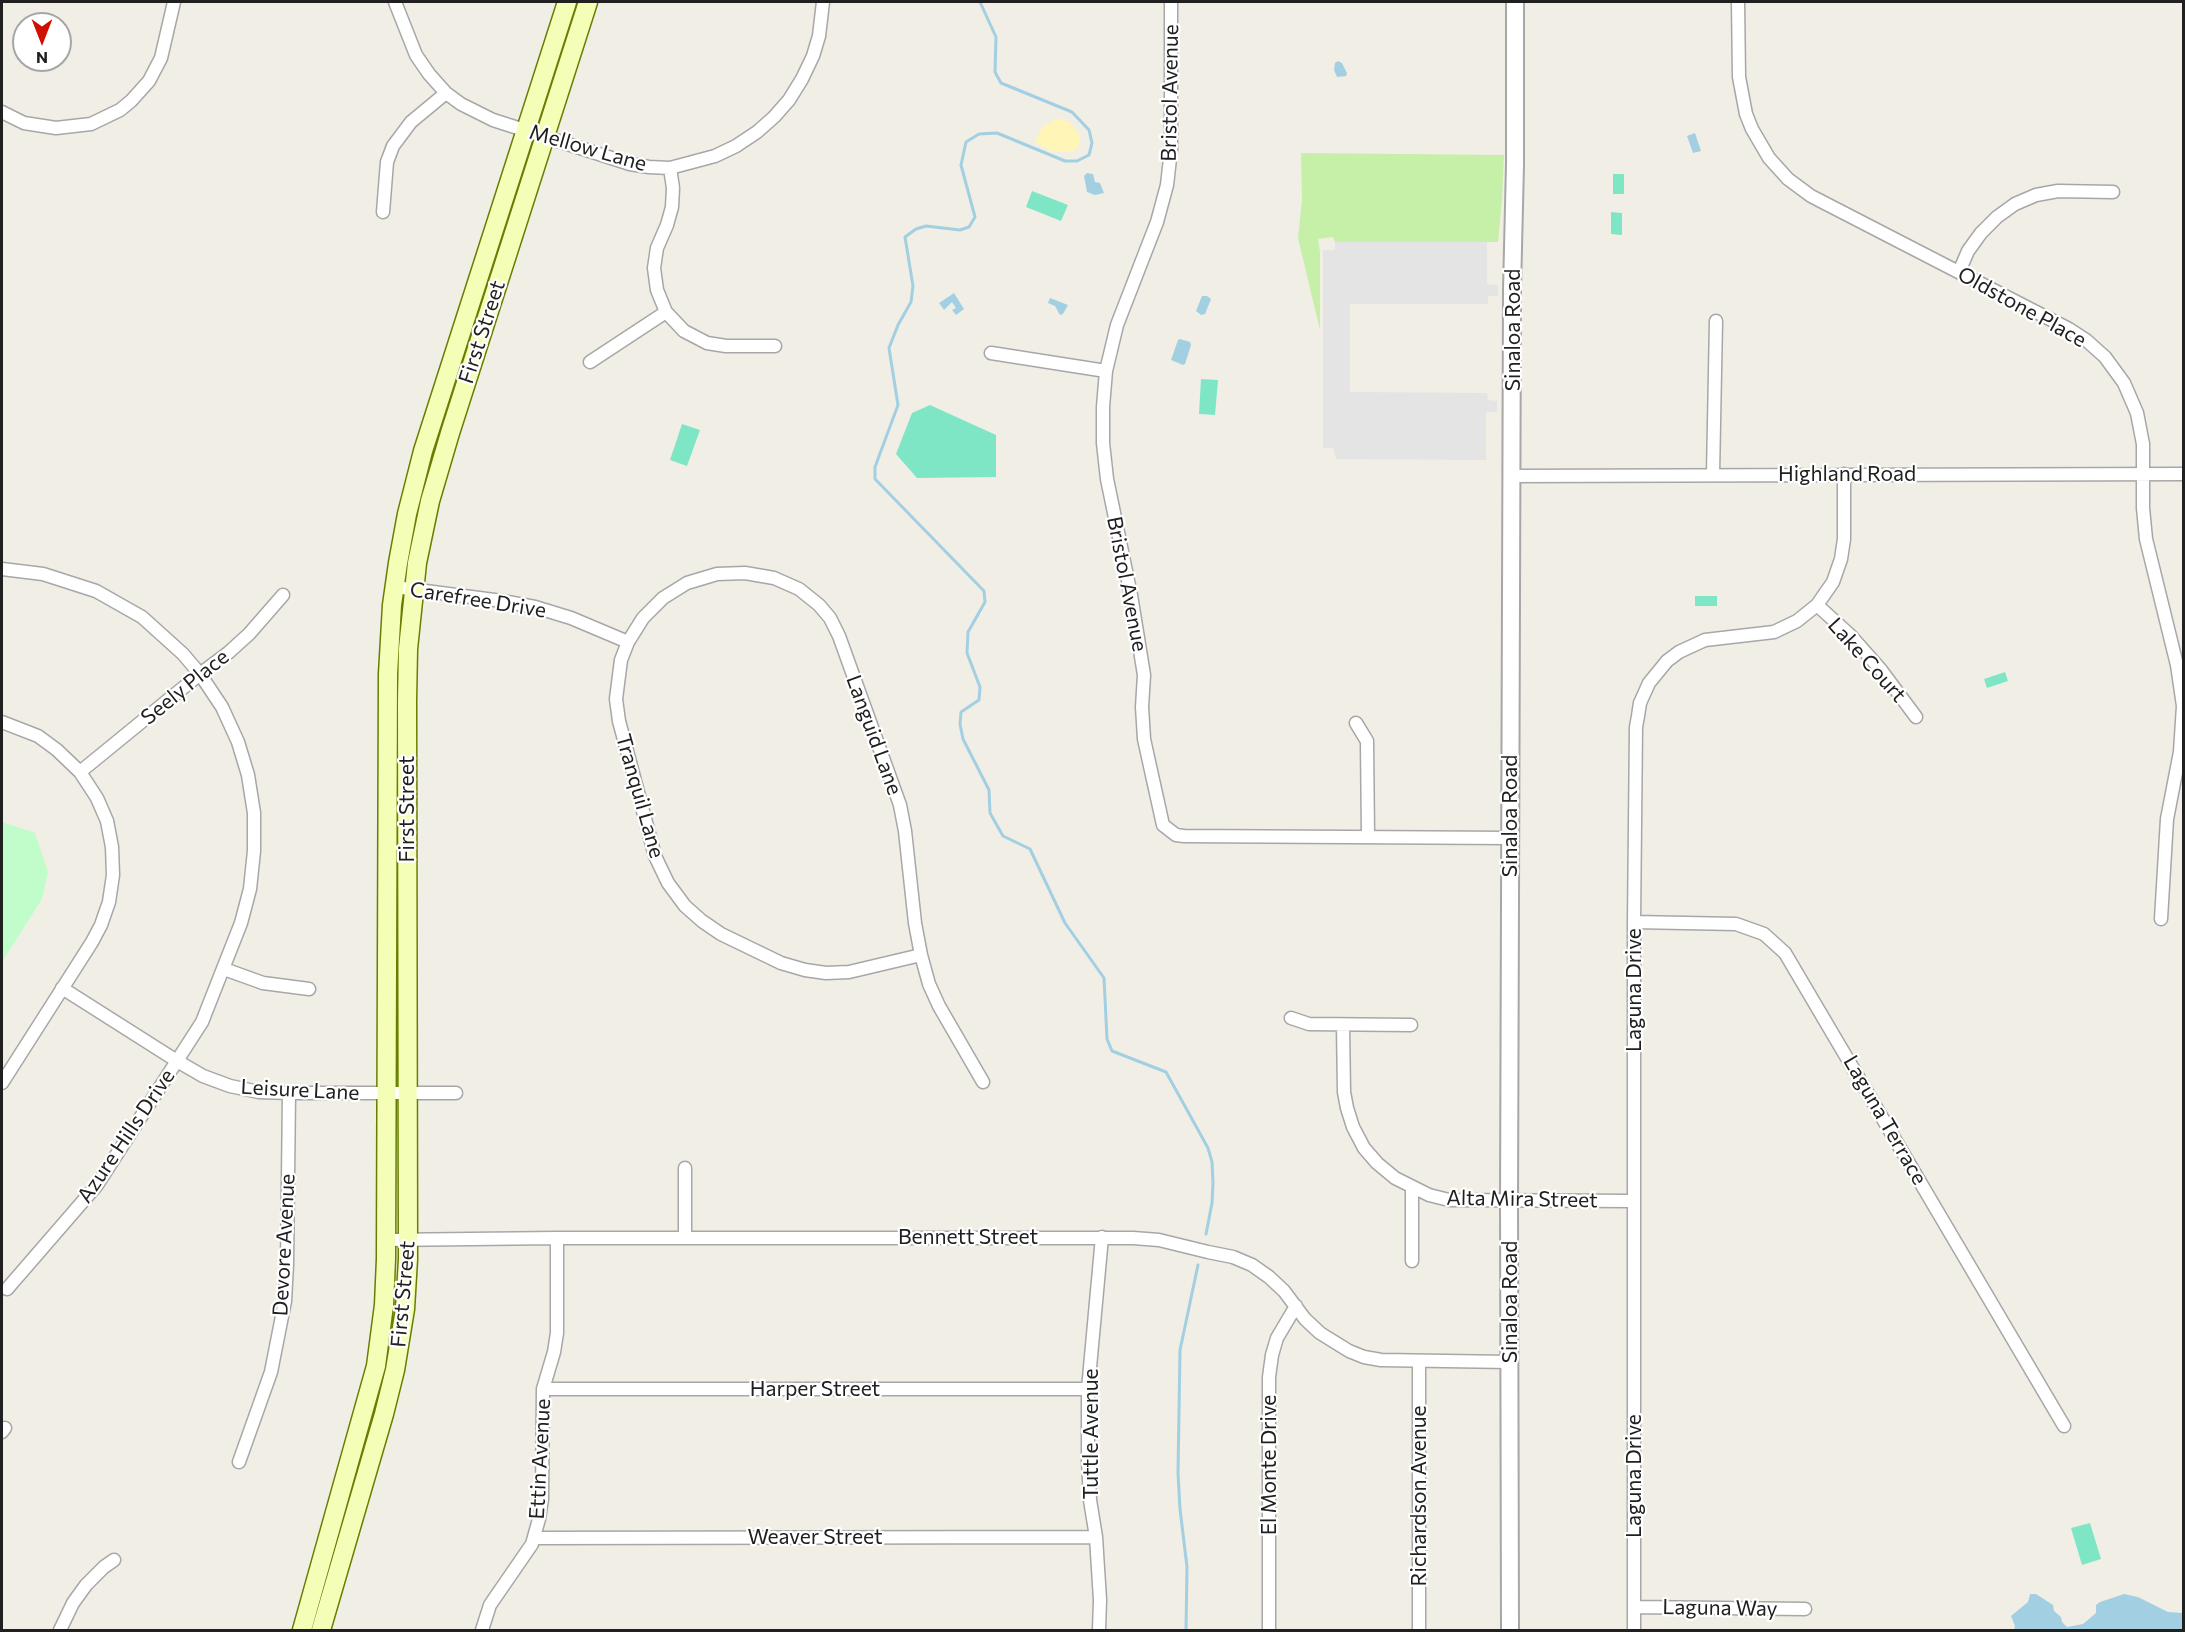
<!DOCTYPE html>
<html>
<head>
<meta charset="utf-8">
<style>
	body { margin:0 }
	#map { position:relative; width:2185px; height:1632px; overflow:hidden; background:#f1eee6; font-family:Commissioner,sans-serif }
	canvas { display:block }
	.frame { position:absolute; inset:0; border:3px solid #202020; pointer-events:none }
	.north { position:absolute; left:12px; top:12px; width:60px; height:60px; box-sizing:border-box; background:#fff; border:2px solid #a6a6a6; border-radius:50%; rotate:180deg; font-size:16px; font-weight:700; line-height:24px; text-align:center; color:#202020 }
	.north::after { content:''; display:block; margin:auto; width:21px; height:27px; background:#d00f00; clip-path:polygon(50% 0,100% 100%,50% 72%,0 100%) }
</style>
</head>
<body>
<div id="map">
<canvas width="2185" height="1632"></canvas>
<div class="frame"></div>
<div class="north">N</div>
</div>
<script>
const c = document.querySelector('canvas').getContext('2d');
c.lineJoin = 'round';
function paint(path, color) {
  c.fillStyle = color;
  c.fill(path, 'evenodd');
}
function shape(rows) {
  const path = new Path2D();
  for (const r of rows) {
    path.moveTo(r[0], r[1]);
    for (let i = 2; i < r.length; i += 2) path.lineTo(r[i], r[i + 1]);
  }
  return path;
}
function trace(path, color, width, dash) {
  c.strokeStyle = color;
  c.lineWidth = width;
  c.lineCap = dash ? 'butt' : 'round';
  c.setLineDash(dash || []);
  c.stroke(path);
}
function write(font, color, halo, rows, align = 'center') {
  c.font = font + ' Commissioner,sans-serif';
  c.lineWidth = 4.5;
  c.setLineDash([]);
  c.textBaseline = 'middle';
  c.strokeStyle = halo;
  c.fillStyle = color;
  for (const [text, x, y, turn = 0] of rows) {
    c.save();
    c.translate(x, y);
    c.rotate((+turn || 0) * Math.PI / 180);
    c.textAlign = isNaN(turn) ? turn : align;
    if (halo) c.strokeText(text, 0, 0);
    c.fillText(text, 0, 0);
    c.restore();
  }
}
paint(shape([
	[1301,153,1504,155,1502,200,1498,242,1335,242,1333,237,1318,239,1320,252,1320,330,1298,238,1302,200]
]), '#c6efa8');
paint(shape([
	[1058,118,1071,123,1080,136,1080,143,1074,152,1052,152,1035,142,1042,127]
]), '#fff5b6');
paint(shape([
	[2,822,35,833,48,872,42,899,2,962]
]), '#c0fdca');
paint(shape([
	[1613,174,1624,174,1624,194,1613,194],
	[1032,191,1068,205,1061,221,1026,207],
	[1611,212,1622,213,1622,235,1611,234],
	[1201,379,1218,380,1215,415,1199,414],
	[930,405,996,435,996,477,917,478,896,454,912,413],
	[682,424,700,430,687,466,670,460],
	[1695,596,1717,596,1717,606,1695,606],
	[2005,672,2008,681,1987,688,1984,679],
	[2090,1523,2101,1559,2082,1565,2071,1528]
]), '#7ee6c5');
paint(shape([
	[1335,242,1487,242,1487,284,1498,285,1498,296,1488,296,1488,304,1350,304,1350,392,1487,393,1488,400,1497,401,1497,412,1486,412,1486,460,1336,459,1333,448,1323,448,1323,250,1335,250]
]), '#e4e4e4');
paint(shape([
	[1338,61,1342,63,1347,73,1346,76,1337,77,1334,70,1335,63],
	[1695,133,1701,151,1693,153,1687,136],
	[1087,173,1093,174,1095,182,1100,183,1104,193,1095,195,1087,192,1084,176],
	[954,293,964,309,956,315,952,310,956,308,952,302,944,310,939,303],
	[1202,296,1207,296,1211,299,1205,314,1201,315,1196,311],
	[1050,298,1068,305,1063,314,1060,315,1055,306,1048,303],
	[1180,339,1190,342,1191,345,1185,364,1183,365,1171,360,1178,340],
	[2030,1594,2036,1594,2053,1605,2054,1611,2061,1617,2062,1622,2067,1627,2083,1624,2096,1613,2096,1605,2100,1602,2124,1594,2138,1597,2168,1612,2183,1613,2183,1630,2014,1630,2015,1626,2011,1616,2028,1602]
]), '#a3cfe2');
trace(shape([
	[980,2,996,37,995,72,1001,83,1072,112,1089,130,1092,143,1089,155,1077,161,1065,161,997,133,979,134,966,142,961,165,975,217,969,227,960,230,926,226,916,229,905,237,913,286,911,302,898,325,889,348,898,405,875,467,875,479,984,591,985,602,968,632,967,653,980,687,979,700,961,712,960,724,963,739,989,790,990,813,1003,836,1030,849,1065,923,1104,978,1107,1039,1112,1051,1166,1072,1208,1148,1212,1162,1213,1183,1212,1203,1206,1234],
	[1186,1630,1187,1567,1180,1509,1178,1473,1180,1350,1198,1265]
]), '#a3cfe2', 3);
const minor = shape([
	[395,2,416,55,429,74,446,93,461,104,493,120,630,164,649,167,670,168,715,156,736,146,757,132,774,117,789,100,802,79,813,56,819,36,823,2],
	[1171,2,1171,150,1167,185,1157,222,1117,325,1106,371,1103,407,1103,443,1107,479,1131,595,1144,675,1142,707,1144,739,1163,825,1176,835,1184,836,1510,838],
	[1738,2,1739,77,1746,114,1752,129,1769,158,1788,179,1811,196,2069,329,2086,340,2105,357,2124,383,2137,413,2143,444,2143,508,2146,539,2177,665,2183,706,2180,752,2167,819,2161,919],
	[2,112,24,123,56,128,91,124,120,110,131,101,149,81,161,58,174,2],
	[670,168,673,188,672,207,667,225,657,248,654,268,657,290,666,312,684,331,707,343,726,346,775,346],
	[383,212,387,162,393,146,411,122,446,93],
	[1959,272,1968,251,1981,233,1997,217,2015,204,2036,195,2058,191,2113,192],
	[991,353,1106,371],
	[590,362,666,312],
	[1713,474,1716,321],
	[1511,476,2184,474],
	[2,569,43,574,96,591,142,617,183,654,200,674,222,707,238,742,248,775,254,813,254,851,250,889,241,923,202,1022,97,1185,7,1289],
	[395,587,502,601,535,607,571,618,628,642],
	[1817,605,1851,636,1881,670,1916,717],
	[2,722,38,736,57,750,80,772,97,798,107,821,112,847,113,875,109,902,101,925,92,942,2,1083],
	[1356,723,1367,741,1368,837],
	[80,772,200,674,228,653,249,634,283,595],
	[1634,922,1736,924,1764,934,1785,953,2064,1426],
	[921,955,849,972,826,973,805,970,781,963,721,934,702,921,685,906,668,883,655,856,619,721,616,699,621,660,628,642,643,618,663,598,687,583,717,574,745,573,774,578,799,589,819,605,830,618,839,636,900,805,905,831,915,923,921,955,929,984,939,1006,983,1082],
	[224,969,263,983,309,989],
	[62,988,177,1061,203,1076,230,1086,259,1092,289,1093,456,1093],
	[1291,1018,1309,1024,1411,1025],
	[1343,1025,1344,1092,1347,1108,1353,1127,1364,1148,1377,1163,1395,1178,1429,1195,1449,1200,1634,1201],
	[685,1168,685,1237],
	[1412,1188,1412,1261],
	[386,1240,557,1238,1133,1238,1159,1240,1208,1252,1233,1257,1252,1265,1269,1277,1284,1291,1305,1319,1320,1333,1349,1351,1364,1357,1381,1360,1510,1362],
	[1419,1362,1419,1630],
	[543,1389,1088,1389],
	[2,1432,5,1428],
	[239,1462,271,1372,285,1301,287,1265,289,1093],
	[534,1538,1096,1537],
	[1634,1607,1805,1609],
	[60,1630,73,1603,86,1585,104,1567,114,1560],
	[482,1630,490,1605,532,1544,539,1519,542,1499,543,1389,554,1352,557,1333,557,1238],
	[1099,1630,1100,1600,1096,1537,1090,1500,1088,1460,1088,1389,1102,1237],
	[1269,1630,1269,1377,1272,1355,1277,1338,1296,1306],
	[1634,1630,1634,922,1636,727,1638,716,1640,703,1649,683,1667,661,1679,652,1705,640,1774,632,1797,621,1817,605,1833,582,1841,559,1844,539,1844,474]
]);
const tertiary = shape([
	[1510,1630,1509,1201,1512,290,1515,164,1515,2]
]);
const secondary = shape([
	[302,1630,376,1366,384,1305,386,1259,388,674,392,605,398,563,407,514,423,451,567,2],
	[321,1630,384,1414,395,1370,405,1309,408,1259,407,701,408,649,417,563,430,501,450,433,588,2]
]);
trace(minor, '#a7a7a7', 15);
trace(tertiary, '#a7a7a7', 20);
trace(secondary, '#677e00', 21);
trace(minor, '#fff', 12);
trace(tertiary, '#fff', 16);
trace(secondary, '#f5feb7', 18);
write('21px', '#202020', '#fff', [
	["Bristol Avenue",1170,93,-89],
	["Mellow Lane",588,148,16],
	["Oldstone Place",2022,307,29],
	["Sinaloa Road",1513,330,-90],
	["First Street",482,332,-72],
	["Highland Road",1847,474],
	["Bristol Avenue",1127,584,79],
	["Carefree Drive",478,600,9],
	["Lake Court",1867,660,48],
	["Seely Place",185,687,-39],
	["Languid Lane",874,735,70],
	["Tranquil Lane",640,796,74],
	["First Street",407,809,-90],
	["Sinaloa Road",1510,816,-90],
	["Laguna Drive",1634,990,-90],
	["Leisure Lane",300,1090,3],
	["Laguna Terrace",1885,1120,60],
	["Azure Hills Drive",126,1136,-56],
	["Alta Mira Street",1522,1199,1],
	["Bennett Street",968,1237],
	["Devore Avenue",284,1245,-87],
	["First Street",403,1294,-85],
	["Sinaloa Road",1510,1302,-90],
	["Harper Street",815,1389],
	["Tuttle Avenue",1091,1434,-90],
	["Ettin Avenue",540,1459,-87],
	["El Monte Drive",1269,1465,-90],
	["Laguna Drive",1634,1476,-90],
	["Richardson Avenue",1419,1496,-90],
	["Weaver Street",815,1537],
	["Laguna Way",1720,1608,1]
]);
</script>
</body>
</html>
